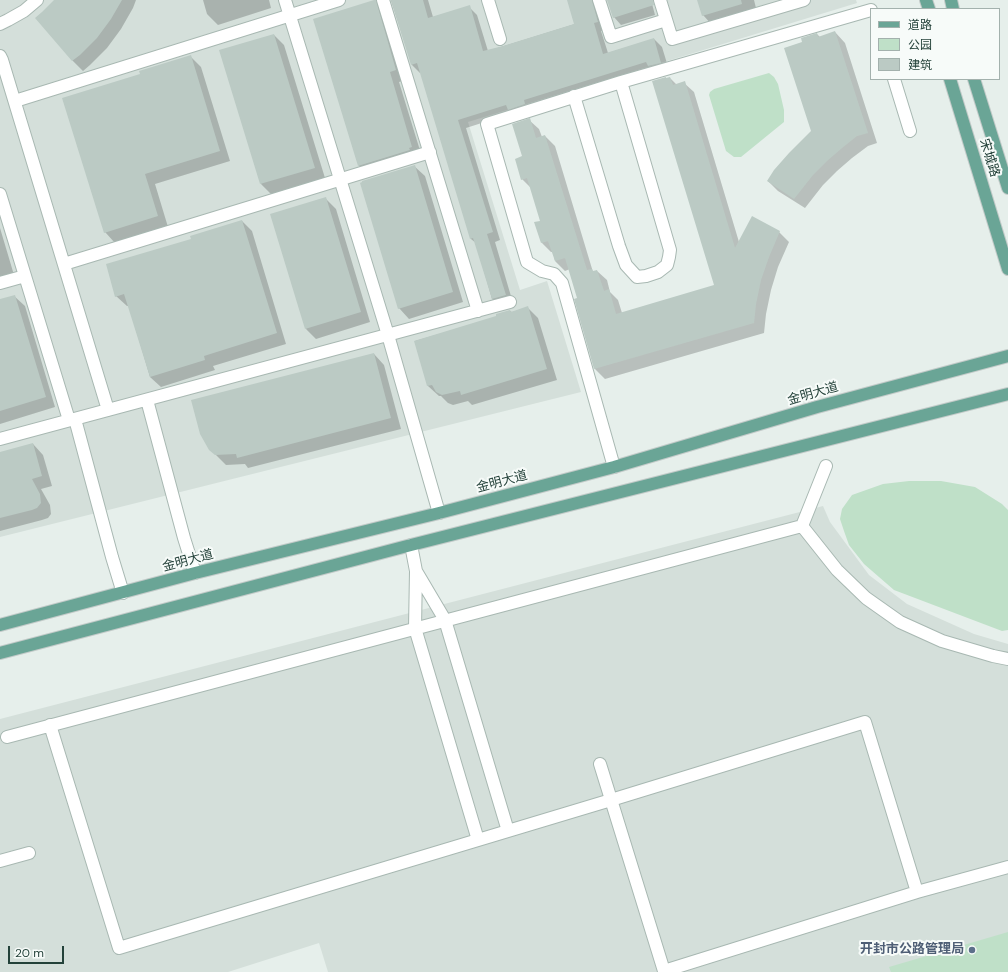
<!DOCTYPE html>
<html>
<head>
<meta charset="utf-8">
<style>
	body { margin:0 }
	#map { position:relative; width:1008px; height:972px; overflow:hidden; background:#e6efeb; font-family:"DM Sans","Noto Sans SC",sans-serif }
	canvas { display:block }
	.legend { position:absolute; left:870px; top:8px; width:130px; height:72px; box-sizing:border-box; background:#f7fbf9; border:1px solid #a3b1ad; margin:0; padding:5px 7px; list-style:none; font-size:12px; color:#24423a }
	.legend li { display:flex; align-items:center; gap:8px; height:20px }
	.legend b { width:20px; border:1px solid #a3b1ad }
	.scale { position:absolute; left:8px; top:946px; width:56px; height:18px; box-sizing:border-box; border:2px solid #24423a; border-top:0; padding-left:5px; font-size:12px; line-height:14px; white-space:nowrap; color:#24423a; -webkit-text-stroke:3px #f7fbf9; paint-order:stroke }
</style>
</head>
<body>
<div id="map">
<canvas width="1008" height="972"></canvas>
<ul class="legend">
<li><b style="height:5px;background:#6aa596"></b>道路</li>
<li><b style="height:11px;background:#bfe0c8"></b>公园</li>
<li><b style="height:11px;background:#bbcac4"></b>建筑</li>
</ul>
<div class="scale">20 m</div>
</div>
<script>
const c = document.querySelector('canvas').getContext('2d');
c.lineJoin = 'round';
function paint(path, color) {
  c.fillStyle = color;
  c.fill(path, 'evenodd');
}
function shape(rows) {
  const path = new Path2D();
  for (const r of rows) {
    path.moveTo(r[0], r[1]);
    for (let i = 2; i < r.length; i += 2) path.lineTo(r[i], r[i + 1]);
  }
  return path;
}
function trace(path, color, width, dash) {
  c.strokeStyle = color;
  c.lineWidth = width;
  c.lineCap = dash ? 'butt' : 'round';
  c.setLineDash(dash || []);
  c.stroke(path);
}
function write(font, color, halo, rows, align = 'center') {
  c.font = font + ' "DM Sans","Noto Sans SC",sans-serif';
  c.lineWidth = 4;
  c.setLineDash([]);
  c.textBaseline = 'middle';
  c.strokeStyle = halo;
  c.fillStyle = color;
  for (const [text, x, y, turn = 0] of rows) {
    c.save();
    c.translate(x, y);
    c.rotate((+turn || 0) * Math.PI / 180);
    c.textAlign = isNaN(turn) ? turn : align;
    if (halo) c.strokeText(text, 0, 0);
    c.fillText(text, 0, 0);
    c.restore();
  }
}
paint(shape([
	[0,0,856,0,857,3,468,122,520,290,547,281,581,392,0,537],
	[823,506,830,522,869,575,907,604,974,634,1008,644,1008,972,328,972,319,943,228,972,0,972,0,719]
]), '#d4dfda');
paint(shape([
	[769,73,774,77,778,84,784,110,784,122,741,157,734,157,726,151,709,95,710,92,714,89],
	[909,481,941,481,975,487,1002,504,1008,510,1008,630,1002,631,894,590,864,564,849,545,844,531,840,519,842,509,852,495,883,484],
	[1008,932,1008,972,891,972,889,967]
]), '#bfe0c8');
paint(shape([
	[55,0,136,0,133,8,121,29,107,48,90,65,83,71,72,60],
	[203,0,269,0,271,8,218,25,207,14],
	[391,0,428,0,433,17,469,7,477,15,488,51,575,24,568,0,651,0,655,15,621,25,614,17,608,0,605,0,606,30,601,31,608,53,654,39,662,47,669,70,513,113,466,128,500,240,495,242,513,303,500,307,492,299,476,243,471,239,421,72,420,73,412,65],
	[698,0,754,0,757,12,713,26,703,15],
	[375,1,386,11,406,80,399,82,422,157,369,176,359,166],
	[835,32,845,43,877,143,868,146,852,158,837,171,823,185,805,208,778,191,768,181,812,131,803,43,817,34,820,37],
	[274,35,284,45,325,178,271,194,261,184],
	[191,57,201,67,230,161,155,184,168,227,115,243,105,232,141,75],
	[670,78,677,85,684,83,694,92,739,242,779,232,789,242,778,267,771,290,766,314,764,333,605,379,595,369,576,300,579,299,570,269,565,271,555,261,553,252,551,252,542,243,541,221,531,188,522,179,523,157,529,120,539,129,542,137,545,136,555,146,593,272,597,271,607,280,610,292,618,300,622,313,716,286],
	[414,166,425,176,463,302,409,319,399,308],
	[325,198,336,209,370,322,316,339,306,329],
	[242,221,252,231,286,344,213,366,215,370,161,387,150,377,129,306,127,306,116,296,192,240],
	[0,228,14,275,0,280],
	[14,296,25,306,55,407,0,424,0,300],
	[528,308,538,318,557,380,472,405,468,401,453,405,448,403,441,396,439,396,428,386,415,341,498,317,510,311,512,312],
	[374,354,384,365,401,429,248,468,245,464,226,465,210,449],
	[33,444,43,455,52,486,41,489,50,505,51,514,48,518,42,520,0,531,0,453]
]), '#0003');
paint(shape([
	[54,0,122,0,111,19,97,38,80,55,72,61,35,18,42,12],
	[374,0,376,0,396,70,390,72,412,147,409,148,410,150,358,166,313,19],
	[391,0,423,0,428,18,470,5,483,51,503,46,574,24,567,0,592,0,598,22,594,23,603,54,654,38,661,63,648,66,646,62,524,100,525,104,508,110,506,105,458,120,493,232,487,234,506,295,492,299,473,238,470,239,417,63,411,65],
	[607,0,653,0,654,5,613,18],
	[697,0,741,0,742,4,702,16],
	[835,31,868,133,857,136,842,148,827,161,813,175,794,199,767,181,774,170,789,153,811,131,784,48,802,42,801,38,817,33,818,37],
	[274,34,315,168,260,184,219,50],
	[191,55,220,151,145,174,158,216,104,233,62,98,140,74,139,71],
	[666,77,666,78,670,77,673,85,685,81,735,248,752,216,780,231,769,257,761,280,756,304,754,323,594,369,574,299,577,298,565,258,555,261,548,241,541,243,534,222,540,221,527,178,521,180,515,159,522,156,512,124,530,118,536,138,545,135,587,270,592,269,593,271,597,270,604,291,609,289,616,314,714,285,652,81],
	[415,165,453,292,398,309,360,183,362,182,362,181],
	[326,197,361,312,305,329,270,214],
	[242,220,277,333,204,356,205,360,150,377,124,294,115,297,106,264,191,239,190,236],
	[15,295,46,397,0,411,0,299],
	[528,306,547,369,461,395,460,391,442,395,436,392,432,385,427,386,414,341,496,316,496,314,510,310,511,312],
	[374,353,391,418,237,458,236,454,215,455,209,450,200,434,191,400],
	[33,443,42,476,32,479,40,494,41,503,37,508,32,510,0,518,0,452]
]), '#bbcac4');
const minor = shape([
	[285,0,388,335,439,513],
	[383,0,478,311],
	[488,0,500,39],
	[599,0,611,37,666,20],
	[660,0,672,39,804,0],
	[0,24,8,20,24,11,37,0],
	[0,56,2,60,108,410],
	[894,79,910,131],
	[574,96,619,246,626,265,637,277,646,276,658,272,667,265,669,257,670,250,621,82],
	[15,101,339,0],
	[0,194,69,420],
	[64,264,430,152],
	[0,283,25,276],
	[147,400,184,538,195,573],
	[75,419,112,557,123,593],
	[0,439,510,302],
	[614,467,562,283,554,274,542,271,527,262,487,124,621,82,871,10],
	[802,526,826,466],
	[411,545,416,571],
	[50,725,119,948,611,800,865,722,917,892],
	[7,737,802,526,837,570,866,598,900,622,942,641,993,656,1008,659],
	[600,764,664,971,917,892,1008,867],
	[478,840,415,628,416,571,445,620,508,831],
	[0,861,29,853]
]);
const major = shape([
	[926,0,929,9],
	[951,0,953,9],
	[950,79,1008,269],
	[974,79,1008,188],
	[0,625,195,573,439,513,614,467,817,407,1008,356],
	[0,653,411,545,1008,394]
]);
trace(minor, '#a8b8b2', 14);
trace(major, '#c2cac8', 14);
trace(minor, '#fff', 12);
trace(major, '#6aa596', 12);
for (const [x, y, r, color] of [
	[972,950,4,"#5c6f8a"]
]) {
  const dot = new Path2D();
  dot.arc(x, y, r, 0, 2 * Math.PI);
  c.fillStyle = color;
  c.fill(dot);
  trace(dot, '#f7fbf9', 1.5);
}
write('13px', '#24423a', '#f7fbf9', [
	["宋城路",989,158,73],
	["金明大道",813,394,-16],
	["金明大道",502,482,-15],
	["金明大道",188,561,-15]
]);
write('bold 13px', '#4e5e75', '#f7fbf9', [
	["开封市公路管理局",964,950]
], 'right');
</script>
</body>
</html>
